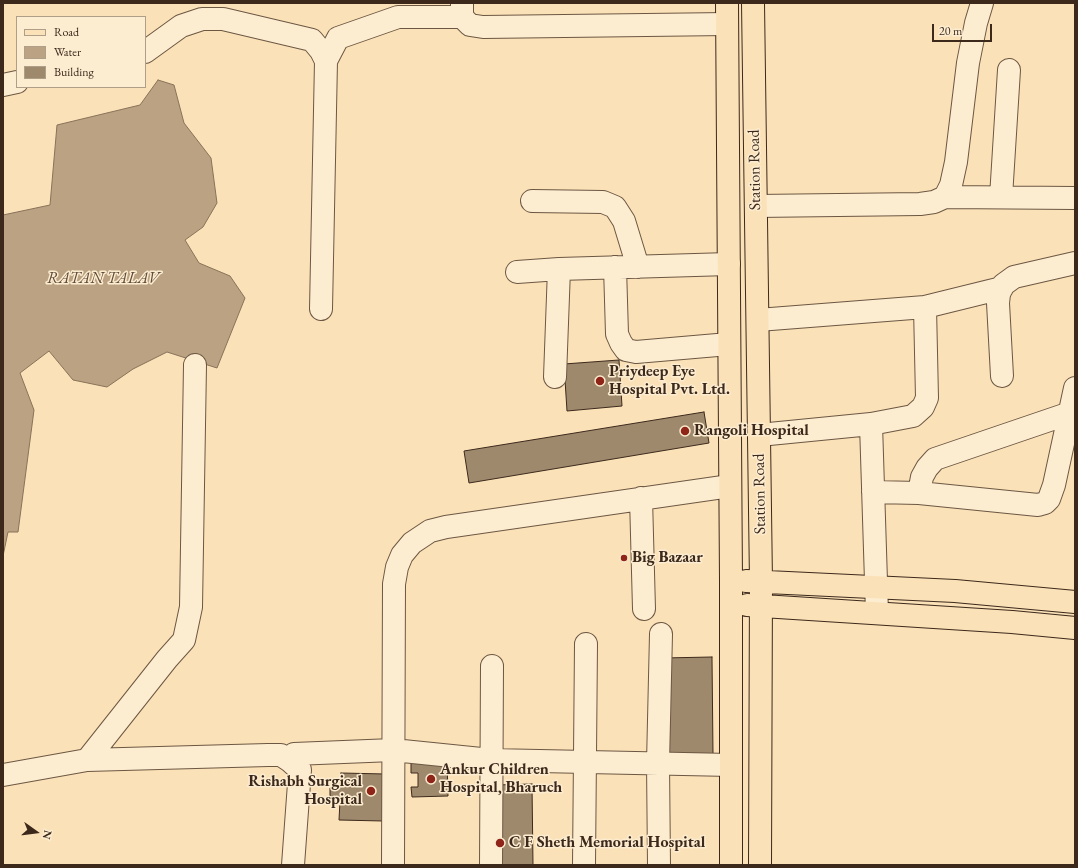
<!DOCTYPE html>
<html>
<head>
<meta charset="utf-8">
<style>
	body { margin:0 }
	#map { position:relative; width:1078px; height:868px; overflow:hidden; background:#fbe1b7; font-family:"EB Garamond",serif }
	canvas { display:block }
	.frame { position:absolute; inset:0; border:4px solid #3c291c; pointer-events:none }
	.legend { position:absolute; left:16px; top:16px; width:130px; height:72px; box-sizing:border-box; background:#fcecd0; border:1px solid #af9e88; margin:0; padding:5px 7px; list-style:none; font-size:12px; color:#3c291c }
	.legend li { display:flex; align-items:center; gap:8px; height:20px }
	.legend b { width:20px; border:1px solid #af9e88 }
	.north { position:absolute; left:16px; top:812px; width:40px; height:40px; -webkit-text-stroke:3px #fcecd0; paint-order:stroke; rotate:104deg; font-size:11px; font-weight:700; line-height:16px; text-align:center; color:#3c291c }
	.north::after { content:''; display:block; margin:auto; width:14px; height:18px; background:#3c291c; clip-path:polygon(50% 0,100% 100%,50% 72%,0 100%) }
	.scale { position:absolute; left:932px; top:24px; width:60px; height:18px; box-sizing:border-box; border:2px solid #3c291c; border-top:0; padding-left:5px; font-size:12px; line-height:14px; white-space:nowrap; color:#3c291c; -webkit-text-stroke:3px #fcecd0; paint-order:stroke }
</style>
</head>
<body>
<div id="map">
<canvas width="1078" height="868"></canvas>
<div class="frame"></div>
<ul class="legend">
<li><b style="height:5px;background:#fbe1b7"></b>Road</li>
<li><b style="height:11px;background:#baa282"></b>Water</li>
<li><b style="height:11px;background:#9f896d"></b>Building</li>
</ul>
<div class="north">N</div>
<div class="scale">20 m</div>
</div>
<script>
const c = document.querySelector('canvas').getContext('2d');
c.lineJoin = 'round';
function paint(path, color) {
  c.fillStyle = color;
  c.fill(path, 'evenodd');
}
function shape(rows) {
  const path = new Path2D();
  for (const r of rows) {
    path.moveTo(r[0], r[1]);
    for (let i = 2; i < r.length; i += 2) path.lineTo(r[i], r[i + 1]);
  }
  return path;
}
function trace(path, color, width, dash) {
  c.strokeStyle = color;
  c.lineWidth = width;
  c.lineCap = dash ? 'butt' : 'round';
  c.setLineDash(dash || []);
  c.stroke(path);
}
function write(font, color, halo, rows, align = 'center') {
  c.font = font + ' "EB Garamond",serif';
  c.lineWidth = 3;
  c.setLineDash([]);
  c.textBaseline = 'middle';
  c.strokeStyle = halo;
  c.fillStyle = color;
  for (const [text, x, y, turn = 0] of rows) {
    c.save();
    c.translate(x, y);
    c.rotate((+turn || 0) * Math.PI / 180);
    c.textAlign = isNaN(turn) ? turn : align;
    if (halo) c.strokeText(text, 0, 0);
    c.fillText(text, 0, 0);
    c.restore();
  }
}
const water = shape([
	[158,80,174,85,184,123,211,158,217,203,203,227,185,240,199,263,230,276,245,298,217,368,167,352,133,369,107,387,73,380,49,351,20,373,34,410,18,532,8,532,3,556,3,215,50,205,57,125,140,105,158,80]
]);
paint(water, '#baa282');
trace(water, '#887259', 1);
const building = shape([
	[619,360,622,406,567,411,564,364,619,360],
	[704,412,709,443,469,483,464,451,704,412],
	[712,657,713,754,664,754,663,658,712,657],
	[447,759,448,796,412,797,411,787,418,787,418,773,411,773,411,760,447,759],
	[341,773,385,774,383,821,339,820,340,801,330,801,330,788,340,788,341,773],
	[532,784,533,865,496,865,495,785,532,784]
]);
paint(building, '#9f896d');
trace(building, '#3c291c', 1);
const minor = shape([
	[462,3,462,17,470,25,483,27,727,24],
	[145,52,181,26,202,19,223,19,312,40,321,51,326,61,321,309],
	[326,61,338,38,398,17,462,17],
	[3,85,17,82],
	[945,197,1075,198],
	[1001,197,1009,70],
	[532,201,603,202,615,207,624,221,638,267],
	[756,206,920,204,934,202,945,197,951,185,956,162,968,63,976,23,982,3],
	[615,267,617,334,621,343,626,350,636,352,729,344],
	[517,272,559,269,729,264],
	[758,320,925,307,1002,288],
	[1002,376,998,303,999,294,1003,285,1014,277,1075,263],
	[555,377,559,269],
	[871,424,877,613],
	[759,435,871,424,913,416,923,407,927,398,925,307],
	[873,492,919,493,1038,505,1045,503,1049,499,1054,485,1075,388],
	[919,493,922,477,927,468,935,459,1070,413],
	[641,498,644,609],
	[87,760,167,659,184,640,191,607,195,365],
	[290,761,294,754,393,750,491,760,731,765],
	[3,775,87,760,268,755,281,755,290,761,300,770,293,865],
	[393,865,394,584,397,567,402,555,412,543,430,531,446,527,730,486],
	[491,865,492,666],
	[584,865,586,644],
	[659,865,658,763,661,634]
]);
const major = shape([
	[727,3,731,581,731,865],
	[753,3,761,582,760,865],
	[746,581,955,591,1075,602],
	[747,605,1012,622,1075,628]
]);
trace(minor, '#6c5743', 24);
trace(major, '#3c291c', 24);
trace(minor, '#fcecd0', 22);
trace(major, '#fbe1b7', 22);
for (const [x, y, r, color] of [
	[600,381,5,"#8f2418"],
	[685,431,5,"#8f2418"],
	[624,558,4,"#8f2418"],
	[431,779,5,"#8f2418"],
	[371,791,5,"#8f2418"],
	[500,843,5,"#8f2418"]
]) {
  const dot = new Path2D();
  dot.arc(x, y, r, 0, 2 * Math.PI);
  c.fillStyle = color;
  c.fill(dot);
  trace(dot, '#fcecd0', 1.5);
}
write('16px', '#3c291c', '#fcecd0', [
	["Station Road",755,170,-91],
	["Station Road",760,494,-91]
]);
write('bold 16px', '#3c291c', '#fcecd0', [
	["Priydeep Eye",609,372],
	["Hospital Pvt. Ltd.",609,390],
	["Rangoli Hospital",694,431],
	["Big Bazaar",632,558],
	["Ankur Children",440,770],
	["Hospital, Bharuch",440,788],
	["Rishabh Surgical",362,782,"right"],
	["Hospital",362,800,"right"],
	["C F Sheth Memorial Hospital",509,843]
], 'left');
write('italic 17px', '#624d3b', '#fcecd0', [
	["RATAN TALAV",103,278]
]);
</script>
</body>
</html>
